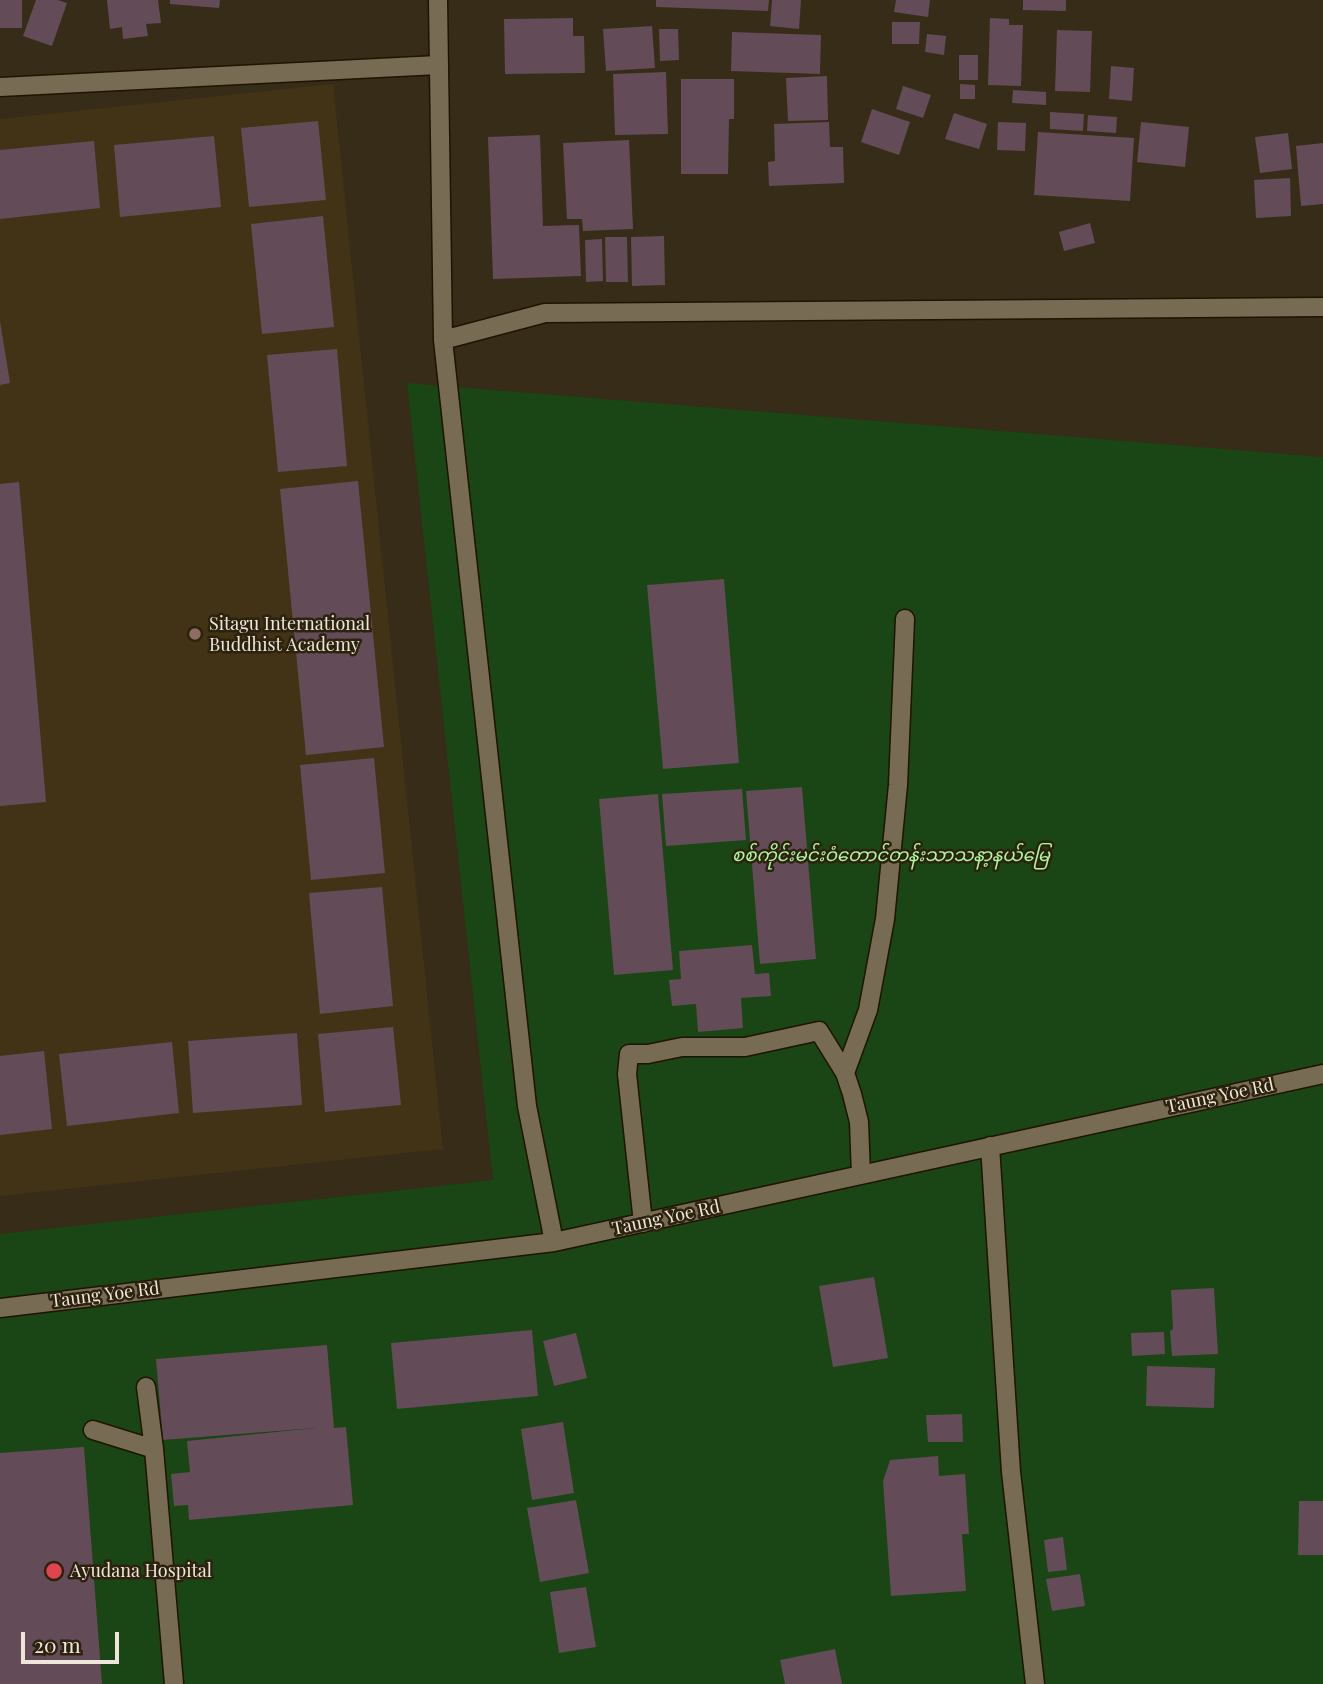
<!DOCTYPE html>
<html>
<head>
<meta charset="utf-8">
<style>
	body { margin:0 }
	#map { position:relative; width:1323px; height:1684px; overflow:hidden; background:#372c17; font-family:"Playfair Display",serif }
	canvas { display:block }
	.scale { position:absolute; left:21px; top:1632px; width:98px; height:32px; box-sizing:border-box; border:4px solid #ede6d9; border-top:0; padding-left:9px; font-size:21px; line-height:24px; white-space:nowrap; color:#ede6d9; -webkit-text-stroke:5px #2d220e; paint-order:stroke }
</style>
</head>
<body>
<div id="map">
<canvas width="1323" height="1684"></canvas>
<div class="scale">20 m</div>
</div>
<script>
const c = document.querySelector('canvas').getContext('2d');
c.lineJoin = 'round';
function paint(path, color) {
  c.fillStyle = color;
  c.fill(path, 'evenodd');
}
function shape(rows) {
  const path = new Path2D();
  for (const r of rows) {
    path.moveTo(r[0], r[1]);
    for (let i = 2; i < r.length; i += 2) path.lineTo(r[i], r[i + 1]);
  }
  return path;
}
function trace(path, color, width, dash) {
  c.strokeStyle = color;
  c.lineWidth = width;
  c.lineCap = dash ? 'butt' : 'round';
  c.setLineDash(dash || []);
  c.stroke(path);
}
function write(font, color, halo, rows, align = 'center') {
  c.font = font + ' "Playfair Display","Noto Sans Myanmar",serif';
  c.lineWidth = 5;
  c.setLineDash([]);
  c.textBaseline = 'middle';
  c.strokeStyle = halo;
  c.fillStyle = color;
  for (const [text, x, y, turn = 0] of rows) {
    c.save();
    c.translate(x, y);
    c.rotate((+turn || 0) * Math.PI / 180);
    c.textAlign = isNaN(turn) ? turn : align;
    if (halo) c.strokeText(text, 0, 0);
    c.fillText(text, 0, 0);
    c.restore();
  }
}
paint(shape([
	[333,84,443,1149,0,1196,0,119]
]), '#423317');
paint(shape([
	[407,383,1323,457,1323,1684,0,1684,0,1234,493,1180]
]), '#1a4514');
paint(shape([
	[0,0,22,0,22,28,0,28],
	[36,0,58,0,67,3,52,46,23,36],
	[107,0,158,0,161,23,146,24,148,36,123,39,122,27,110,29],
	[170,0,220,0,219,8,170,4],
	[656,0,769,0,768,11,656,7],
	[772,0,801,0,799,29,770,26],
	[896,0,930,0,928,17,894,12],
	[1023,0,1066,0,1066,11,1023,10],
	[573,18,573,36,584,36,585,73,505,74,504,19],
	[990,18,1009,19,1009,25,1023,25,1021,86,988,85],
	[892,22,920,22,919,44,892,44],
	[652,26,655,68,606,71,603,29],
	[659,29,678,29,679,60,660,61],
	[1057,30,1092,31,1090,92,1055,91],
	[732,32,821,35,820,74,731,71],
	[927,34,946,36,944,55,925,52],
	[959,55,978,55,978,80,959,80],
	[1111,66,1134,68,1132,101,1109,99],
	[666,72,668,134,615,135,613,74],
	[827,76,828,120,788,121,786,78],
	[681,79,734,79,734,119,729,119,728,174,681,174],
	[960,84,975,85,975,99,960,99],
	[903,86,931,95,923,118,896,109],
	[1013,90,1046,92,1046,105,1012,103],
	[872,109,910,122,899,155,861,142],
	[1050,112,1084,114,1083,131,1050,129],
	[954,113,987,124,979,149,945,139],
	[1088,115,1117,117,1116,133,1087,131],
	[318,121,326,200,249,207,241,128],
	[829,122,830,147,843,147,844,183,769,186,768,162,775,161,774,124],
	[998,122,1026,123,1025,151,997,150],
	[1141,122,1189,127,1185,167,1137,162],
	[1038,132,1134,138,1130,201,1034,195],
	[1288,133,1292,169,1260,173,1255,137],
	[540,135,543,226,579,225,581,276,493,279,488,137],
	[214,136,221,207,120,217,114,145],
	[629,140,633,229,583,231,582,219,567,219,563,143],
	[94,141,100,208,0,219,0,150],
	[1323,143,1323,204,1301,206,1296,146],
	[1290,178,1291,216,1256,218,1254,180],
	[323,216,334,327,262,334,251,224],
	[1090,223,1095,243,1064,251,1059,232],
	[664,236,665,285,632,286,631,237],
	[605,237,627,237,628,282,606,282],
	[602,239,603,281,586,282,585,240],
	[0,321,10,383,0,385],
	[337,349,347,466,278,472,267,355],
	[358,481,384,747,306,755,280,489],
	[19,482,46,802,0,806,0,484],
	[724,579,739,763,663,769,647,585],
	[374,758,385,873,311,880,300,765],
	[802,787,816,959,760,964,746,791],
	[742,789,746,840,666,846,662,794],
	[658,794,673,970,614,975,599,799],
	[382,887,393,1006,320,1014,309,893],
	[752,945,755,974,769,973,771,996,741,998,743,1028,698,1032,696,1004,672,1006,669,980,681,979,679,951],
	[393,1027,401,1105,325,1112,318,1034],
	[297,1033,302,1105,193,1113,188,1041],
	[172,1042,179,1113,67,1126,59,1054],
	[44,1051,52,1129,0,1135,0,1056],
	[874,1277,888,1358,833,1367,819,1286],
	[1214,1288,1218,1354,1172,1356,1170,1331,1173,1329,1171,1290],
	[532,1330,538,1396,397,1409,391,1343],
	[1164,1332,1165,1354,1132,1356,1131,1333],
	[576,1333,587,1378,554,1386,543,1341],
	[327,1345,334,1428,346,1427,353,1505,189,1520,188,1505,174,1506,171,1474,190,1472,187,1441,315,1428,163,1440,156,1359],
	[1147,1366,1215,1368,1214,1408,1146,1406],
	[962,1414,963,1442,928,1442,926,1415],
	[563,1422,574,1493,532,1500,521,1429],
	[84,1447,102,1684,0,1684,0,1453],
	[938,1456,939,1476,965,1474,969,1534,962,1534,966,1591,891,1596,883,1481,890,1460],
	[576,1500,589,1573,540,1582,527,1508],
	[1299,1501,1323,1501,1323,1555,1298,1555],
	[1063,1537,1067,1570,1048,1572,1044,1540],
	[1080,1574,1085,1606,1052,1611,1046,1579],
	[586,1587,596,1647,559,1653,550,1592],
	[835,1649,842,1684,785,1684,780,1660]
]), '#634b58');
const minor = shape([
	[438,0,443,340,527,1106,554,1242],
	[0,87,438,65],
	[443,340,545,313,1323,307],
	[845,1073,868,1010,885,919,898,785,905,619],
	[990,1146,1011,1472,1035,1684],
	[643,1223,627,1074,629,1054,648,1054,682,1047,745,1047,819,1031,845,1073,852,1094,859,1122,861,1175],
	[0,1308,554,1242,1323,1074],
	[146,1387,154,1449,174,1684],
	[93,1430,154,1449]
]);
trace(minor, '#1f1402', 21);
trace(minor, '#786b54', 18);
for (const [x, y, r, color] of [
	[195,634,7,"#8d6e63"],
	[54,1571,9,"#e0444e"]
]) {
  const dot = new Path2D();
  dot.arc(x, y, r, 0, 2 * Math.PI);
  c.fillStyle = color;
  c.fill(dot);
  trace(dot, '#2d220e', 2.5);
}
write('18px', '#ede6d9', '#2d220e', [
	["Sitagu International",209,624],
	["Buddhist Academy",209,645],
	["Ayudana Hospital",70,1571]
], 'left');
write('italic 18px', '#a9f99e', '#2d220e', [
	["စစ်ကိုင်းမင်းဝံတောင်တန်းသာသနာ့နယ်မြေ",891,855]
]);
write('18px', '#ede6d9', '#2d220e', [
	["Taung Yoe Rd",1220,1096,-12],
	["Taung Yoe Rd",666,1218,-12],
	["Taung Yoe Rd",105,1295,-7]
]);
</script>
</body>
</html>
